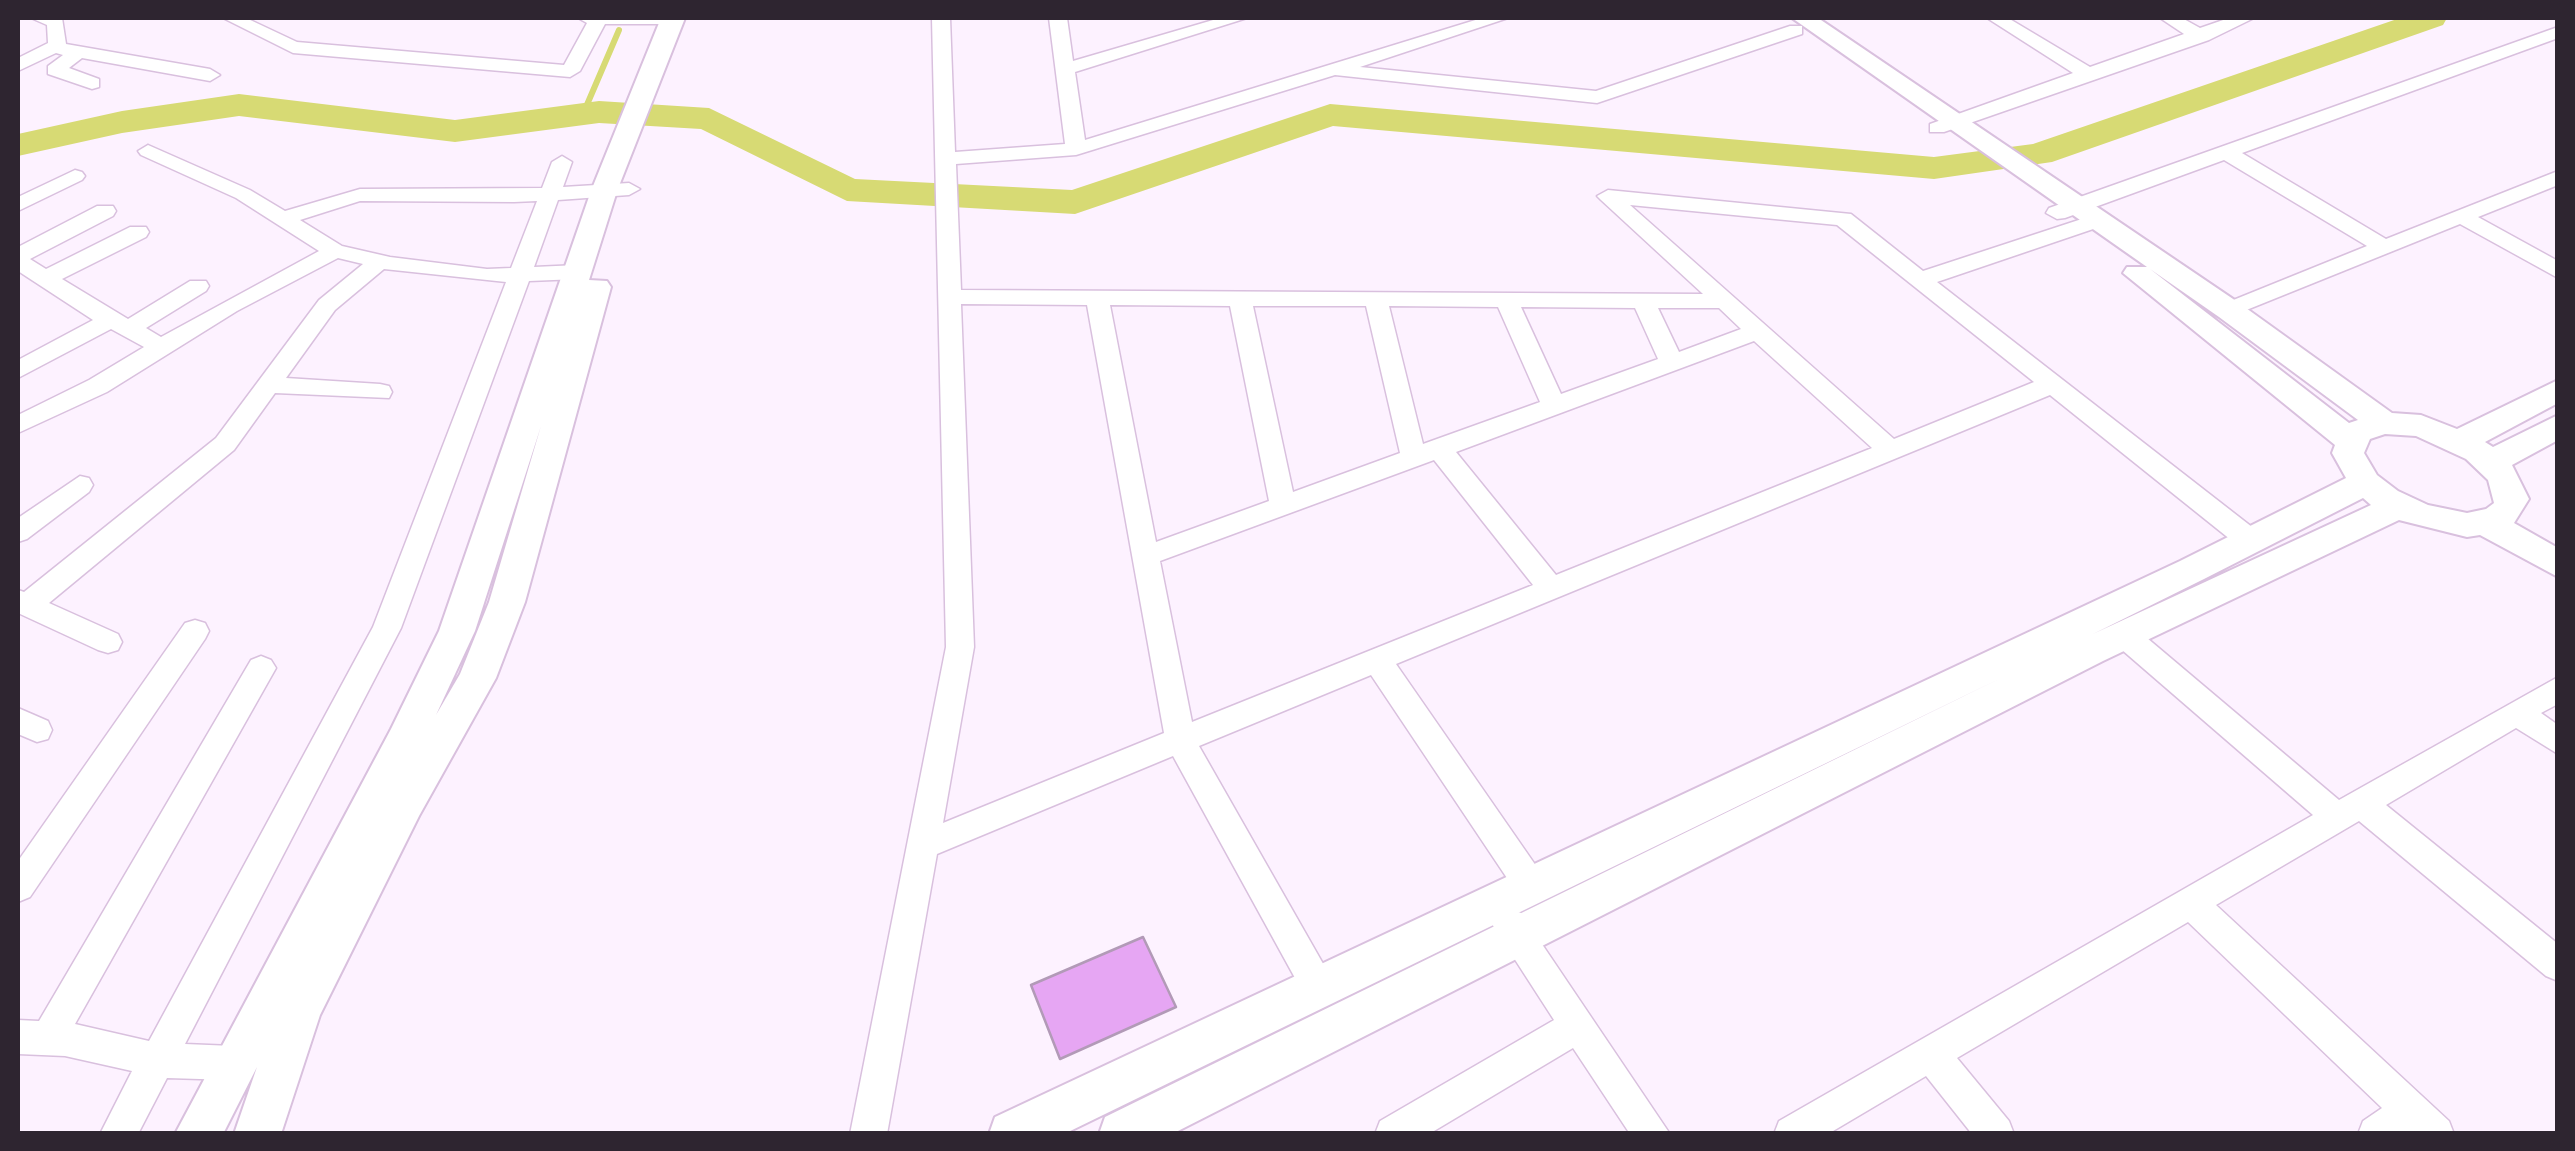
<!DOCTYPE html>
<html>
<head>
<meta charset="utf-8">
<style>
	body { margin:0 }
	#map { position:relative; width:2575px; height:1151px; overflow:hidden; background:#fdf2ff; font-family:Poppins,sans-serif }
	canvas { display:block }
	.frame { position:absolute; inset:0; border:20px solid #2e2530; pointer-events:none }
</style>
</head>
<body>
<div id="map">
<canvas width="2575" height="1151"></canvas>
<div class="frame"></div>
</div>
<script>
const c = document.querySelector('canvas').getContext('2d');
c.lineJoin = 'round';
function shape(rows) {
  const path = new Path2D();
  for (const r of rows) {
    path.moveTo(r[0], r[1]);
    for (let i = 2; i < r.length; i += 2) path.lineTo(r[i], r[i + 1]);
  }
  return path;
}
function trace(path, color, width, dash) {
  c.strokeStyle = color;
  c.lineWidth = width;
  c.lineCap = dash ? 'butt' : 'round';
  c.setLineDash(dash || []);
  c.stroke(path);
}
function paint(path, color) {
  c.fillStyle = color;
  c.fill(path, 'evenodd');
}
trace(shape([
	[583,114,619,30]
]), '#d7da74', 6);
paint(shape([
	[2400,18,2447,18,2443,25,2052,162,1934,179,1333,126,1075,214,847,201,701,129,599,123,455,142,239,116,122,133,18,156,18,134,122,111,239,94,455,120,599,101,709,108,855,179,1072,190,1330,104,1934,157,2033,144,2400,18]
]), '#d7da74');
const building = shape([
	[1143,937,1176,1007,1060,1059,1031,985,1143,937]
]);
paint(building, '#e6a6f3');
trace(building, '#b29ab7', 2.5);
const minor = shape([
	[31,18,62,18,66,44,210,69,220,75,210,81,82,58,69,68,99,79,99,87,92,89,48,74,48,66,63,55,56,53,18,71,18,58,48,43,47,25,31,18],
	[223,18,246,18,297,42,564,65,587,23,578,18,681,19,672,24,605,24,580,71,570,77,293,53,223,18],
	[932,18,950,18,955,152,1065,144,1049,18,1067,18,1073,61,1220,18,1247,18,1075,72,1085,140,1482,18,1508,18,1360,67,1596,91,1790,26,1802,26,1802,34,1597,103,1335,75,1076,155,956,164,961,290,1703,294,1601,200,1597,196,1608,190,1851,214,1923,271,2097,214,2108,220,2105,225,1937,282,2261,534,2264,541,2261,548,2241,548,2050,395,1396,664,1543,876,1547,886,1543,896,1531,901,1519,896,1371,675,1199,746,1330,976,1335,987,1330,998,1318,1003,1306,998,1173,756,937,854,887,1134,850,1134,946,647,932,18],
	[1630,205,1837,225,2034,382,1894,439,1630,205],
	[961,304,1087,305,1164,733,943,823,974,647,961,304],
	[1110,305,1230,306,1269,501,1156,542,1110,305],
	[1253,306,1366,306,1400,453,1293,492,1253,306],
	[1389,306,1498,307,1540,402,1423,444,1389,306],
	[1521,307,1635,308,1658,359,1561,394,1521,307],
	[1658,308,1719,308,1741,329,1679,352,1658,308],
	[1754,341,1872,448,1556,575,1456,452,1754,341],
	[1434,460,1533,585,1192,722,1160,561,1434,460],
	[1987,18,2008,18,2090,67,2184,34,2160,18,2182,18,2200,28,2229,18,2254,18,2209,40,1944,132,1930,132,1930,124,2073,73,1987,18],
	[2558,27,2558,38,2242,153,2386,239,2558,171,2558,185,2478,217,2558,261,2558,278,2460,224,2229,317,2221,315,2217,310,2221,305,2367,246,2224,160,2065,218,2057,219,2046,213,2049,208,2558,27],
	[148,145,250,190,285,211,360,189,542,188,552,162,562,156,572,162,563,187,629,183,640,189,629,195,558,200,534,267,578,265,589,272,578,279,529,281,401,628,185,1044,233,1046,246,1051,251,1063,246,1075,233,1080,167,1078,138,1134,100,1134,132,1071,65,1056,18,1054,18,1020,39,1021,251,660,261,656,271,660,276,668,75,1024,149,1041,373,627,506,282,384,269,335,310,286,378,380,384,389,386,392,392,389,398,275,393,234,450,49,603,118,634,122,642,118,650,108,653,98,650,18,613,18,590,24,592,216,438,319,300,363,264,338,258,237,311,107,392,18,433,18,415,89,380,144,347,111,329,18,378,18,360,93,320,18,271,18,247,97,206,113,206,116,211,113,216,30,259,46,269,130,227,146,227,149,232,146,237,62,279,128,319,190,281,206,281,209,286,206,291,146,328,161,337,319,251,236,198,141,155,138,151,148,145],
	[360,201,514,202,537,201,511,268,487,269,390,257,342,246,300,220,360,201],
	[75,170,82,172,85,176,82,180,18,211,18,197,75,170],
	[80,476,89,478,93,485,89,492,27,539,18,542,18,518,80,476],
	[195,620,205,623,209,631,205,639,30,897,18,902,18,861,185,623,195,620],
	[2124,624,2134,627,2339,800,2558,677,2558,704,2541,713,2558,725,2558,754,2516,728,2386,805,2558,944,2558,981,2546,976,2359,821,2216,905,2449,1121,2454,1134,2358,1134,2363,1121,2382,1108,2188,922,1957,1058,2009,1121,2014,1134,1972,1134,1926,1076,1828,1134,1774,1134,1779,1121,2313,815,2114,643,2110,635,2114,627,2124,624],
	[18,708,48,721,52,730,48,739,37,742,18,734,18,708],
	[1509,909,1521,913,1670,1134,1630,1134,1573,1048,1429,1134,1375,1134,1380,1121,1554,1020,1492,924,1497,913,1509,909]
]);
const tertiary = shape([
	[661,18,685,18,617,191,589,280,607,281,611,287,525,602,496,678,419,816,320,1015,281,1134,234,1134,257,1067,223,1134,175,1134,391,729,439,631,591,191,661,18],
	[541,426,489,602,460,674,436,715,475,631,541,426],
	[1792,18,1818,18,2239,303,2392,413,2421,415,2457,429,2558,380,2558,403,2485,442,2493,447,2558,415,2558,440,2512,465,2529,499,2514,523,2558,548,2558,577,2480,535,2467,537,2399,520,2103,661,1172,1134,1099,1134,1105,1117,2003,677,1064,1134,989,1134,995,1117,2180,561,2346,478,2332,453,2335,445,2123,273,2127,267,2147,267,1792,18],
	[2150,269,2219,317,2358,420,2349,423,2150,269],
	[2385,434,2416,436,2466,459,2488,480,2494,503,2486,509,2467,513,2428,505,2398,491,2377,475,2364,453,2370,439,2385,434],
	[2363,498,2371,505,2093,634,2204,579,2363,498]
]);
trace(minor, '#d9c0de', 3);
trace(tertiary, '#d9c0de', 4);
paint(minor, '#fff');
paint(tertiary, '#fff');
</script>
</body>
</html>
